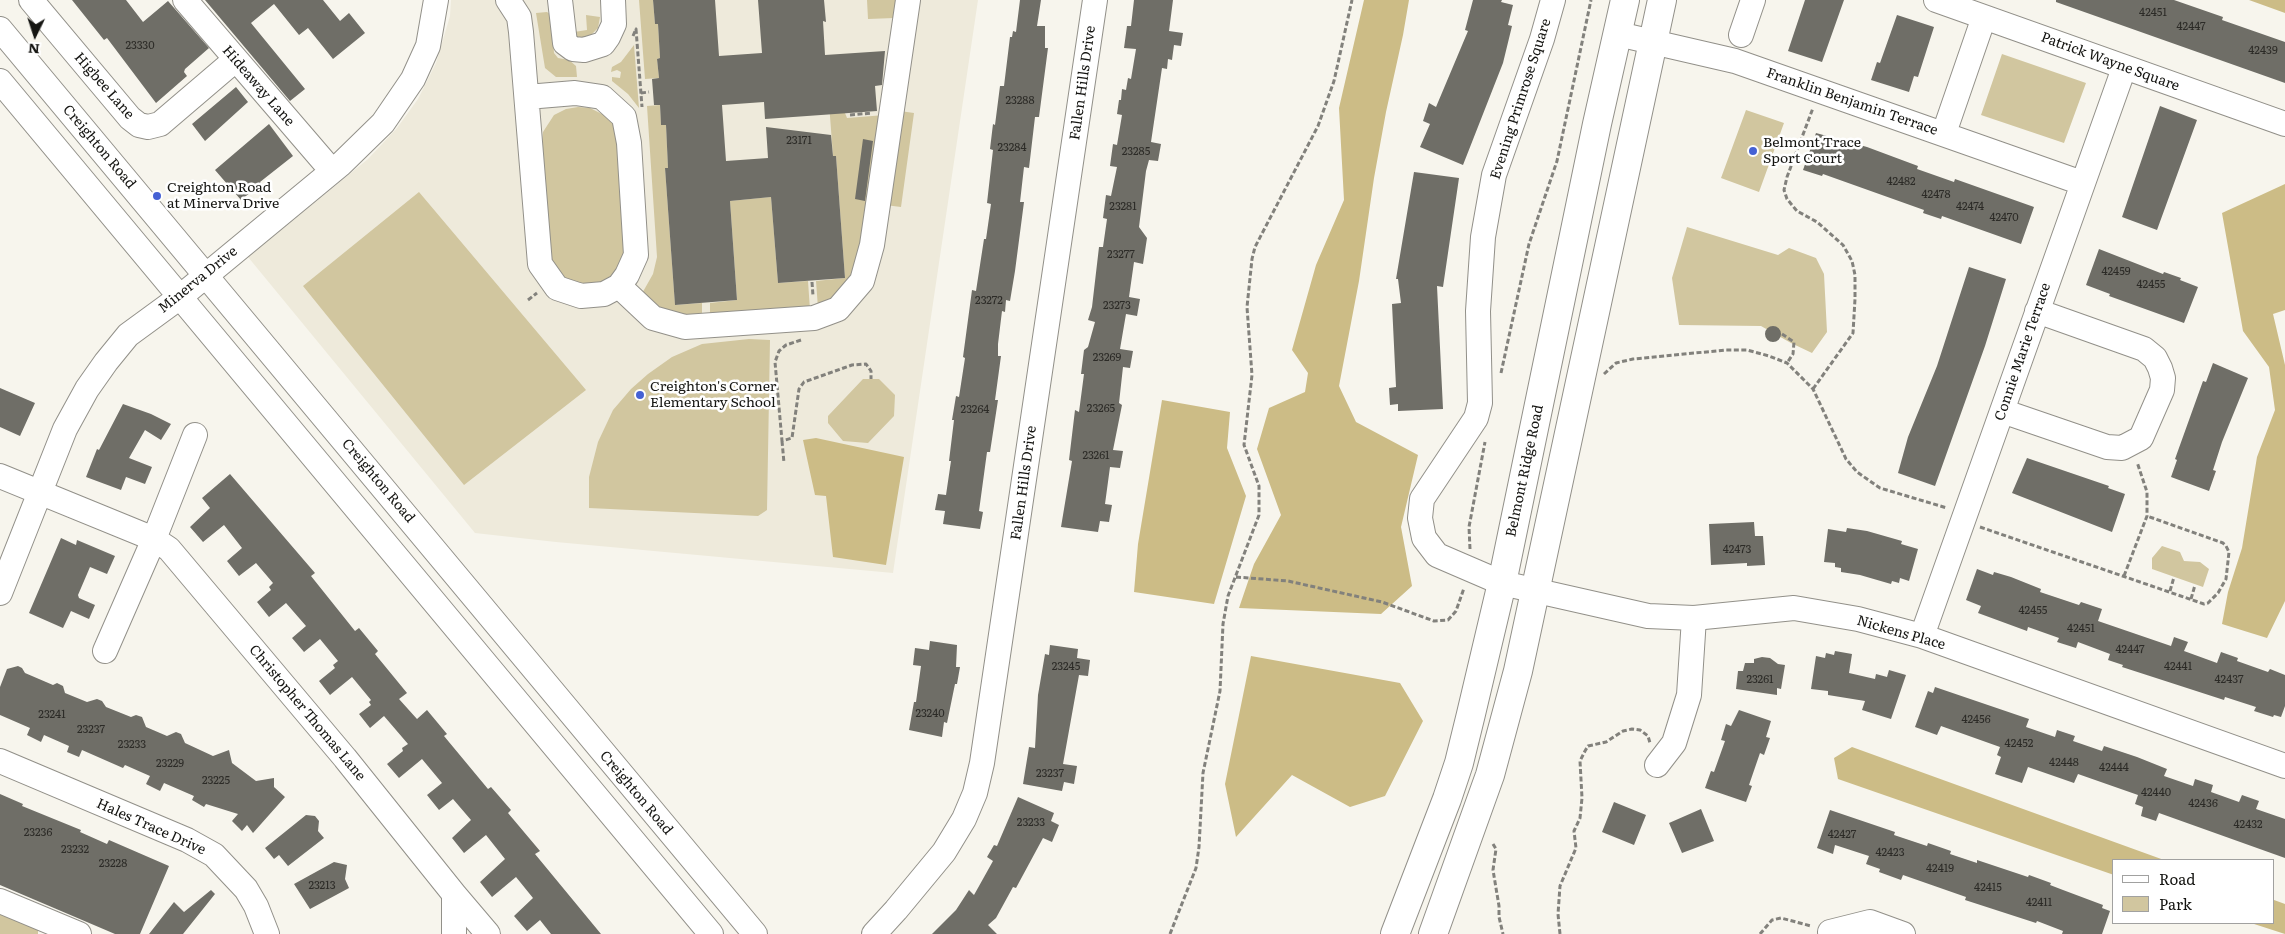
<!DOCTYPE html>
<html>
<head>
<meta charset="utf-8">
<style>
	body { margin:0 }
	#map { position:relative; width:2285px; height:934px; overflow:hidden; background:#f7f5ed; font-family:Literata,serif }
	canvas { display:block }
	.legend { position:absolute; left:2112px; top:859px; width:162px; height:65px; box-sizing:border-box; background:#fff; border:1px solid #a1a1a0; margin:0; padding:6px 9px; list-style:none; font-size:15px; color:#151512 }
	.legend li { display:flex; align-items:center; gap:10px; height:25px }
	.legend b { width:25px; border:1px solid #a1a1a0 }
	.north { position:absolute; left:10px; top:10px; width:50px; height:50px; -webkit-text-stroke:4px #fff; paint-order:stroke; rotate:184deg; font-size:14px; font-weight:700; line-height:20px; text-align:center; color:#151512 }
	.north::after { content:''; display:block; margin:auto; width:18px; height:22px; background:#151512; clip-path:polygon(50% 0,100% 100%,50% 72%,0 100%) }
</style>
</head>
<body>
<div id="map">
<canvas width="2285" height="934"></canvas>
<ul class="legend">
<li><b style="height:6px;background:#fff"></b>Road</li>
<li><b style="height:14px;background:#d1c69f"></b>Park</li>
</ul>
<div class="north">N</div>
</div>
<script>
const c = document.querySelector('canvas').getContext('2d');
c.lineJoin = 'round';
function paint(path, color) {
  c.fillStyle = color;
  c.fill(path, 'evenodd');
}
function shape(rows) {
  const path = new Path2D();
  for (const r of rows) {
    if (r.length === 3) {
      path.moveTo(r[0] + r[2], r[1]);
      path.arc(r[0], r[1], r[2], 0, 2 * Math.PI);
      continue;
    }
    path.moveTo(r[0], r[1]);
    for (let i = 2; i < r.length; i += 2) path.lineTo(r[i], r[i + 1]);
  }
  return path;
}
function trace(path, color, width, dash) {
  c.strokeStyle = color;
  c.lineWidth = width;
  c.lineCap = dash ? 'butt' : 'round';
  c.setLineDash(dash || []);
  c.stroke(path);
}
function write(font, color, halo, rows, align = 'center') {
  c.font = font + ' Literata,serif';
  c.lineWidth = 5;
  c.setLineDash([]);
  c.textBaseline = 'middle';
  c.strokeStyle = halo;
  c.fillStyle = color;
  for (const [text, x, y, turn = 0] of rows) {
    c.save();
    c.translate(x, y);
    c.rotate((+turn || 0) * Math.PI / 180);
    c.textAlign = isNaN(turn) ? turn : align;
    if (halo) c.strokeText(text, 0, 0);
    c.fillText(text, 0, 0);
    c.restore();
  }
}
paint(shape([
	[451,0,978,0,893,573,556,542,475,533,248,257,368,159,397,128,418,99,436,63,450,16]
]), '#eeeadb');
paint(shape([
	[639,0,653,0,655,24,658,24,660,58,657,59,659,78,645,79],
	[867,0,896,0,894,18,868,19],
	[547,12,551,15,554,53,558,58,569,60,576,66,577,77,556,77,545,68,536,13],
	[586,15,600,17,598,28,589,37,576,38,574,32,587,30],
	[634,45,639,108,628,94,612,81,612,77,620,78,621,72,617,70,611,72,612,67,621,62],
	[2002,54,2086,83,2064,143,1981,115],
	[829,103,845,113,847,118,885,115,886,109,914,113,901,207,869,203,860,261,847,289,818,308,816,281,845,278,836,156,833,156],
	[660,105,661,125,666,125,668,168,665,168,675,305,702,303,702,318,677,318,640,297,653,274,657,257,647,106],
	[578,107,590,108,602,114,612,122,617,135,626,254,614,278,592,287,562,278,550,260,542,147,543,132,554,115,566,109],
	[1746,110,1784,123,1759,192,1721,178],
	[419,192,586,390,464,485,303,286],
	[771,197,778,283,808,281,810,310,710,318,710,303,737,300,730,201],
	[1687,227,1778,255,1789,248,1816,258,1824,274,1827,332,1812,353,1791,343,1761,326,1679,325,1672,278],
	[749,339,770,340,767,510,758,516,589,508,589,477,598,442,613,410,631,389,648,374,672,357,702,344],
	[863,379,879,379,895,395,894,416,868,443,843,441,828,423,828,416],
	[2162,546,2180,552,2184,561,2200,562,2209,569,2203,587,2152,569,2152,558],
	[0,909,38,924,38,934,0,934]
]), '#d1c69f');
paint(shape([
	[1364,0,1409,0,1403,35,1386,112,1374,178,1359,281,1339,386,1356,422,1418,455,1401,527,1412,586,1381,614,1239,608,1254,564,1281,515,1257,449,1269,408,1305,392,1308,373,1292,350,1316,265,1344,200,1339,108],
	[2249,0,2285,0,2285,13],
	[2285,184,2285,310,2273,314,2285,365,2285,601,2267,638,2222,624,2228,592,2242,548,2257,457,2275,410,2269,367,2243,331,2222,213],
	[1162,400,1230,412,1227,448,1246,496,1214,604,1134,592,1138,544],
	[816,438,904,457,886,565,833,557,826,496,815,495,803,440],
	[1251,656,1400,683,1423,721,1385,796,1350,807,1292,775,1236,837,1225,784],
	[1852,747,2164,860,2114,860,2114,875,1838,779,1834,758],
	[2274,900,2285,904,2285,934,2251,923,2274,923]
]), '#ccbc86');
paint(shape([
	[72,0,126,0,143,22,168,1,209,48,185,69,184,72,187,76,156,103,107,38,104,40],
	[205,0,323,0,340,21,349,13,365,33,333,59,308,28,299,35,274,4,251,23,305,89,290,101],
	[653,0,715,0,719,56,762,53,758,0,824,0,826,22,823,21,825,55,885,51,882,85,875,86,877,111,765,119,764,102,722,105,726,161,768,158,766,127,831,135,833,156,836,156,845,278,778,283,771,197,730,201,737,300,675,305,665,168,668,168,666,125,661,125,660,105,654,105,652,79,659,78,657,59,660,58,658,24,655,24],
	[1020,0,1041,0,1037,26,1045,26,1045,48,1048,48,1039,117,1035,117,1029,168,1024,167,1020,202,1024,202,1015,271,1010,301,1006,300,1005,312,1002,311,998,344,998,356,1001,356,995,400,998,400,990,452,987,452,979,511,983,512,980,529,943,524,945,511,935,510,938,494,946,495,951,461,949,461,954,420,952,420,956,396,959,397,965,358,963,357,972,290,976,291,984,239,986,239,991,204,987,203,993,150,990,149,993,124,995,125,1000,86,1004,86,1010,37,1012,37,1013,31,1016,32],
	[1134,0,1173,0,1169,31,1183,33,1181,46,1174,45,1172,60,1168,59,1167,69,1162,68,1151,142,1161,144,1158,161,1149,160,1146,171,1139,227,1147,238,1143,264,1134,262,1129,297,1140,299,1137,316,1126,314,1120,349,1133,351,1130,368,1123,367,1119,403,1122,405,1113,450,1123,451,1120,468,1110,467,1105,504,1112,505,1109,522,1100,521,1098,532,1061,527,1072,461,1069,460,1075,410,1079,412,1084,374,1081,374,1084,350,1088,347,1095,322,1088,320,1092,307,1099,247,1103,247,1107,219,1103,218,1106,195,1111,196,1117,167,1110,166,1113,144,1117,145,1122,115,1117,114,1119,100,1121,100,1122,89,1126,90,1128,78,1131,79,1136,49,1124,48,1127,26,1131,26],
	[1473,0,1502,0,1501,2,1513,5,1508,25,1512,26,1503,63,1463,165,1420,147,1430,124,1423,121,1429,103,1436,107,1468,31,1465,30],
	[1805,0,1844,0,1822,62,1788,51],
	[2056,0,2174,0,2223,17,2222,20,2285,42,2285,83,2056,2],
	[1897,15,1934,27,1918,77,1914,76,1909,92,1871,80,1877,62,1880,63],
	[236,87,248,102,205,141,192,124],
	[2160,106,2197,120,2157,230,2122,217],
	[269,124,293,156,260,182,261,184,241,200,215,170],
	[1816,133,1867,147,1918,166,1917,169,1954,182,1955,179,2034,207,2021,244,1942,216,1941,219,1923,213,1924,210,1823,174,1822,176,1803,170],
	[863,139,873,141,865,201,855,199],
	[1414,172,1459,178,1443,287,1437,286,1443,409,1398,411,1398,404,1390,405,1389,388,1396,387,1392,304,1401,303,1398,279,1396,279],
	[2099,249,2163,274,2164,272,2181,278,2180,280,2198,287,2184,323,2109,296,2110,294,2086,285],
	[1969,267,2006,279,1985,346,1935,486,1898,473,1908,437,1937,366],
	[1773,334,8],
	[2213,363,2248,378,2222,442,2213,470,2216,471,2209,491,2171,477,2177,460,2175,459,2203,381,2206,382],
	[0,388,35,403,20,436,0,427],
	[123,404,151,414,171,424,161,440,145,430,129,458,152,467,145,484,126,477,121,490,86,477,97,449,99,450],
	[2027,458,2109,486,2108,488,2125,494,2112,532,2012,493],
	[230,474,315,573,311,576,355,631,359,628,378,651,375,654,407,693,399,699,417,719,427,710,447,734,444,736,488,789,491,787,511,810,508,813,540,851,535,854,601,934,551,934,540,920,527,931,514,916,533,898,516,877,492,897,480,882,505,859,486,835,464,853,452,838,471,820,453,799,439,810,427,795,442,783,422,759,399,778,387,764,403,751,402,748,408,744,384,716,370,728,359,714,371,705,369,702,371,700,352,677,330,695,319,681,335,668,333,665,338,661,320,639,304,652,292,638,306,626,286,603,269,617,257,602,271,590,269,587,273,583,256,563,239,576,227,561,242,548,224,525,203,542,190,527,210,508,202,498],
	[1754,522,1755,536,1763,536,1765,565,1747,566,1747,563,1711,565,1709,524],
	[1847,528,1867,531,1902,541,1901,544,1918,549,1909,581,1900,578,1899,583,1892,581,1891,584,1860,575,1841,572,1841,568,1835,567,1835,563,1824,562,1828,529,1846,532],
	[61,538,76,545,77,540,115,556,107,574,90,567,78,595,79,598,95,605,89,619,71,611,63,628,29,613],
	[1977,569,1993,575,1994,572,2011,577,2041,589,2040,592,2079,605,2081,602,2102,609,2098,621,2171,646,2174,637,2188,642,2184,651,2217,663,2221,652,2238,658,2237,661,2268,672,2270,669,2285,675,2285,706,2281,717,2274,715,2273,717,2254,711,2256,707,2225,697,2224,700,2122,667,2123,665,2108,660,2110,654,2078,642,2076,648,2057,642,2059,638,2028,627,2027,631,1978,613,1981,606,1966,600],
	[930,641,957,645,956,667,960,667,957,684,955,684,947,723,944,722,942,737,909,730,914,702,916,702,921,666,913,665,915,648,929,650],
	[1050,645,1078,649,1077,658,1090,660,1088,676,1079,675,1063,764,1077,766,1074,784,1064,782,1062,791,1023,784,1029,747,1035,748,1038,695,1045,654,1049,655],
	[1835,651,1852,654,1849,673,1875,679,1876,674,1887,677,1889,670,1906,675,1891,719,1862,710,1865,701,1828,695,1828,691,1811,689,1816,656,1825,658,1826,653,1834,655],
	[1762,657,1770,658,1778,664,1785,665,1781,689,1777,688,1777,695,1736,689,1738,671,1743,671,1745,663,1754,663,1754,659],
	[18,666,22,668,25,673,53,685,57,683,63,686,65,693,87,702,97,699,102,701,106,707,131,717,136,715,142,717,146,727,167,736,176,732,181,734,185,743,213,756,229,750,232,763,256,781,274,778,274,787,285,797,253,833,247,825,242,831,232,821,238,814,206,804,204,807,192,800,194,796,164,783,160,791,146,784,150,776,125,765,123,768,82,750,79,757,67,752,69,746,44,735,41,742,27,735,30,728,0,715,0,687,7,669],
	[1935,687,2029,719,2026,727,2055,737,2057,730,2075,736,2073,741,2102,751,2104,746,2137,757,2167,769,2164,776,2193,786,2195,779,2213,785,2211,792,2239,802,2242,795,2259,801,2256,809,2285,819,2285,858,2159,813,2156,821,2141,816,2143,807,2135,804,2138,795,2078,774,2074,783,2028,767,2022,783,1995,774,2001,757,1997,755,2000,747,1941,726,1937,735,1915,727,1928,691,1933,693],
	[1739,710,1771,721,1766,737,1770,738,1764,755,1760,753,1749,785,1752,786,1746,802,1705,788,1711,771,1714,772,1725,741,1721,740,1726,724,1731,726],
	[0,794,23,804,22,806,81,830,80,832,107,844,109,840,169,866,140,934,115,934,0,885],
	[1018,797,1054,813,1051,821,1059,825,1052,842,1043,838,1016,888,1013,887,996,918,988,925,997,934,932,934,956,910,969,890,974,895,993,861,987,857,994,845,997,846],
	[1614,802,1646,815,1634,845,1602,832],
	[1701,809,1714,841,1682,853,1669,823],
	[1830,810,1895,832,1894,835,1927,846,1928,843,1951,851,1950,854,1977,863,1977,860,2028,877,2029,875,2051,883,2050,885,2063,890,2103,905,2102,908,2110,911,2102,934,2062,934,2063,931,2037,921,2036,923,1965,900,1966,897,1903,875,1901,880,1879,872,1880,869,1866,864,1869,856,1835,845,1833,854,1817,848],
	[306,815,315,816,319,821,318,831,324,838,288,866,279,855,274,859,265,848],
	[334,862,347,865,345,879,349,888,310,909,294,884],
	[211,890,215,894,183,934,149,934,174,902,184,912]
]), '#6f6e67');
const minor = shape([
	[31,0,130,118,139,125,148,127,160,124,235,60],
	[185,0,332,171],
	[508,0,519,17,521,32,540,264,557,288,581,296,604,294,619,286,627,275,636,255,629,143,624,117,602,97,575,93,527,97],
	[560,0,565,43,573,49,584,50,603,44,608,37,614,24,613,0],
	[1553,0,1542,39,1494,175,1483,237,1478,311,1480,403,1476,418,1422,499,1420,518,1424,538,1437,555,1502,583,1648,616,1694,618,1794,608,1858,619,1922,636,2285,766],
	[1936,0,2285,124],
	[0,29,755,934],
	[1618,34,1735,61,2082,183],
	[1741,35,1753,0],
	[0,81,711,934],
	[1944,133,1984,17],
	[619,286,653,318,685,327,814,318,838,309,862,281,872,245,908,0],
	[2002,411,2107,447,2122,448,2141,438,2162,390,2163,378,2160,368,2155,358,2144,349,2037,311],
	[0,476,154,539,169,549,345,758,454,894,454,934],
	[0,593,65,429,87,389,106,362,128,335,180,297,341,164,383,123,413,79,428,46,436,0],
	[1922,636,2124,68],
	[105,651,154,539,195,435],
	[0,761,187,840,214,855,246,889,256,906,267,934],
	[1657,765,1674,743,1689,695,1694,618],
	[454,894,488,934],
	[0,901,79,934],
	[1830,932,1870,922,1903,934],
	[874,934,896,910,944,852,964,819,975,793,982,763,1095,0]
]);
const major = shape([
	[1395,934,1447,799,1459,763,1471,714,1502,583,1597,124,1625,0],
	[1433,934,1490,775,1518,671,1662,0]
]);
trace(minor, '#929089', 26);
trace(major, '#929089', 30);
trace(shape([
	[633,36,636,29,642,107],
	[641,93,649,92],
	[850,115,872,113],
	[812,282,813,296],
	[528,300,537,293],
	[1782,334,1794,342,1793,354,1787,363],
	[801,340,786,345,779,351,775,362,782,441,792,438,799,389,804,382,852,365,866,364,871,371,871,379],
	[1501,373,1529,244,1557,161,1591,0],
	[1604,374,1616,363,1633,359,1726,350,1747,350,1769,356,1787,363,1813,389,1846,459,1857,472,1880,488,1947,508],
	[1813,389,1853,333,1855,299,1855,275,1852,261,1843,245,1817,222,1797,211,1787,199,1784,190,1787,177,1813,108],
	[782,441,784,463],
	[1980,527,2204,604,2208,603,2218,593,2226,579,2229,552,2226,546,2223,543,2147,516],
	[1470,549,1469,527,1485,442],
	[2124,576,2147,516,2147,492,2137,462],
	[1236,577,1288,581,1382,602,1434,621,1448,620,1456,611,1464,588],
	[2170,591,2174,577],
	[2191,599,2195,585],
	[1493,844,1496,849,1493,870,1499,906,1499,917,1503,934],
	[1170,934,1196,868,1199,847,1203,773,1220,691,1223,624,1228,596,1259,515,1259,486,1244,445,1252,375,1247,307,1252,259,1255,247,1318,126,1334,81,1352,0],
	[1560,934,1558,914,1560,886,1576,848,1574,831,1580,818,1582,798,1580,761,1585,751,1588,746,1606,742,1623,731,1632,729,1640,730,1648,736,1650,743],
	[1760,934,1772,920,1781,918,1811,926]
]), '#82817c', 3, [5, 2.5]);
trace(minor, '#fff', 24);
trace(major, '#fff', 28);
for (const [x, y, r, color] of [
	[1753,151,5,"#4561d4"],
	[157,196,5,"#4561d4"],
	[640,395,5,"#4561d4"]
]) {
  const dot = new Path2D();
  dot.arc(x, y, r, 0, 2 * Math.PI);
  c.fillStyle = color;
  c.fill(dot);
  trace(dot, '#fff', 2);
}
write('11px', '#2c2b27', null, [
	["42451",2153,13],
	["42447",2191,27],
	["23330",140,46],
	["42439",2263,51],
	["23288",1020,101],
	["23171",799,141],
	["23284",1012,148],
	["23285",1136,152],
	["42482",1901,182],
	["42478",1936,195],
	["23281",1123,207],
	["42474",1970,207],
	["42470",2004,218],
	["23277",1121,255],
	["42459",2116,272],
	["42455",2151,285],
	["23272",989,301],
	["23273",1117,306],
	["23269",1107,358],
	["23265",1101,409],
	["23264",975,410],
	["23261",1096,456],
	["42473",1737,550],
	["42455",2033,611],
	["42451",2081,629],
	["42447",2130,650],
	["23245",1066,667],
	["42441",2178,667],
	["23261",1760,680],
	["42437",2229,680],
	["23240",930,714],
	["23241",52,715],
	["42456",1976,720],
	["23237",91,730],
	["42452",2019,744],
	["23233",132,745],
	["42448",2064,763],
	["23229",170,764],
	["42444",2114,768],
	["23237",1050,774],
	["23225",216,781],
	["42440",2156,793],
	["42436",2203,804],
	["23233",1031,823],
	["42432",2248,825],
	["23236",38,833],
	["42427",1842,835],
	["23232",75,850],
	["42423",1890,853],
	["23228",113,864],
	["42419",1940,869],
	["23213",322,886],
	["42415",1988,888],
	["42411",2039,903]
]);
write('14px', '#151512', '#fff', [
	["Patrick Wayne Square",2110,62,20],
	["Fallen Hills Drive",1083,83,-82],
	["Higbee Lane",104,86,49],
	["Hideaway Lane",258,86,49],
	["Evening Primrose Square",1521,99,-72],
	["Franklin Benjamin Terrace",1852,102,19],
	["Creighton Road",99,147,50],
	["Minerva Drive",198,280,-39],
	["Connie Marie Terrace",2023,352,-71],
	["Belmont Ridge Road",1525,471,-78],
	["Creighton Road",378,481,50],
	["Fallen Hills Drive",1024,483,-82],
	["Nickens Place",1901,633,16],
	["Christopher Thomas Lane",307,713,50],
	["Creighton Road",636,793,50],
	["Hales Trace Drive",151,827,24]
]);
write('14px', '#151512', '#fff', [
	["Belmont Trace",1763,143],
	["Sport Court",1763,159],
	["Creighton Road",167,188],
	["at Minerva Drive",167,204],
	["Creighton's Corner",650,387],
	["Elementary School",650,403]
], 'left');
</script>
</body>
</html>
